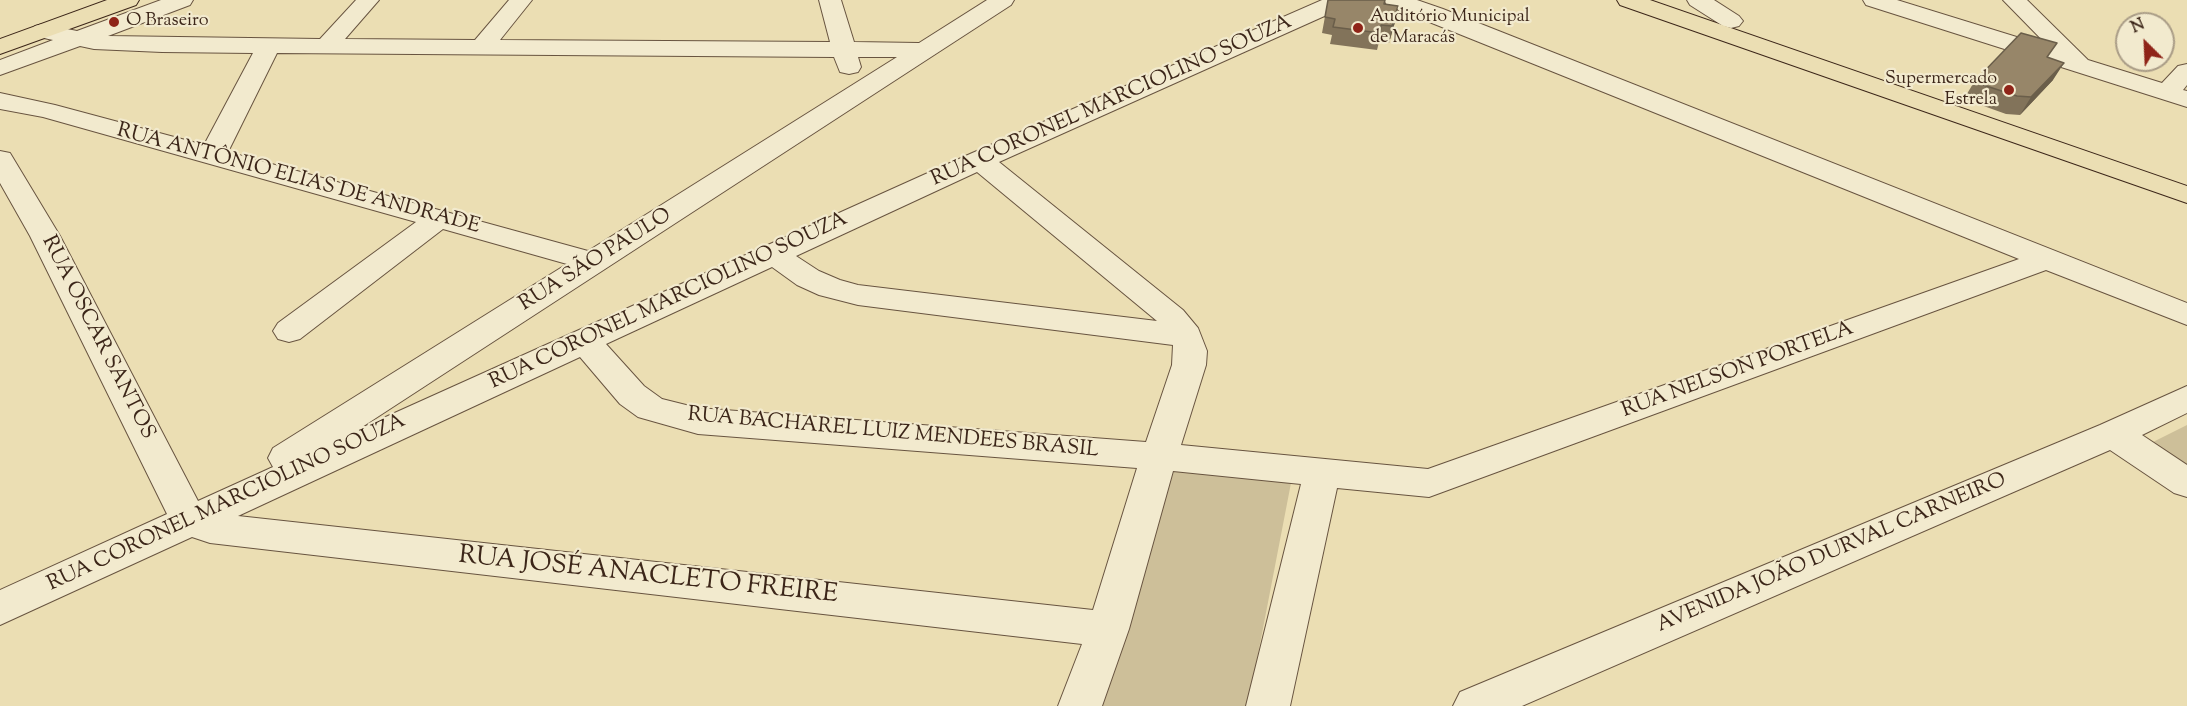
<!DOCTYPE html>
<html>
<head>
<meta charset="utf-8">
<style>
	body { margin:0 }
	#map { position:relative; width:2187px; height:706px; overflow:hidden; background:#ebdeb3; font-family:"Sorts Mill Goudy",serif }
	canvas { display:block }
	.north { position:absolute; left:2115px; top:12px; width:60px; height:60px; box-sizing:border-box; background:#f2eace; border:2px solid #a99c86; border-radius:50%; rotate:336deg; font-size:16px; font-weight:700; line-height:24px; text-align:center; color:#3c2619 }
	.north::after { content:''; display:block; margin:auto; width:21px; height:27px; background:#8f2418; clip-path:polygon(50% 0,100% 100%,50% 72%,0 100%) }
</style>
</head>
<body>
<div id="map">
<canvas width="2187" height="706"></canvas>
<div class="north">N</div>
</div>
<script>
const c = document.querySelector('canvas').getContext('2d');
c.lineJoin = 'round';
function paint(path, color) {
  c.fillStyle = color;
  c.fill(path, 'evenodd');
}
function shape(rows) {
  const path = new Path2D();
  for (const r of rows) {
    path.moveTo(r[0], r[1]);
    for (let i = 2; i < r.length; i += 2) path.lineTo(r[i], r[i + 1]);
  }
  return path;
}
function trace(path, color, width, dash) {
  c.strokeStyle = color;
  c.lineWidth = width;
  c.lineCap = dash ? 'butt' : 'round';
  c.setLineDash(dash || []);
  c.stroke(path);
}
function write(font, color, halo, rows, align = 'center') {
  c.font = font + ' "Sorts Mill Goudy",serif';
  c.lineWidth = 4.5;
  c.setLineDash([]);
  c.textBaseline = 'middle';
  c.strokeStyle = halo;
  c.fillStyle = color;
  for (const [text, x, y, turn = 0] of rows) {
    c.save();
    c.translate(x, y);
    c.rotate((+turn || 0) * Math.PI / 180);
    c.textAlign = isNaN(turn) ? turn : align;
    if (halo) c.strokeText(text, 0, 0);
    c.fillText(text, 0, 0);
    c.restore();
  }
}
paint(shape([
	[2187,425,2187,467,2151,443],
	[1174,471,1291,483,1248,706,1096,706]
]), '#cdbf99');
const minor = shape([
	[161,0,193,0,190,5,108,36,320,39,356,0,379,0,345,39,475,40,509,0,532,0,500,40,830,42,819,0,841,0,854,42,919,43,987,0,1014,0,1011,5,934,55,359,429,970,154,1322,0,1352,0,1349,5,999,162,1183,310,1198,328,1207,351,1206,365,1181,445,1428,469,2019,259,1387,5,1384,0,1417,0,1443,9,2187,303,2187,325,2046,270,1429,497,1337,488,1290,706,1246,706,1301,484,1173,471,1129,629,1102,706,1058,706,1082,644,210,543,192,537,0,625,0,590,167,514,30,236,0,183,0,151,10,153,60,236,198,501,273,467,268,458,273,448,567,264,443,229,300,339,289,342,278,339,273,331,278,323,416,222,43,117,0,109,0,93,55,105,204,145,253,53,162,52,94,49,80,46,0,75,0,60,53,40,35,36,31,31,35,26,43,24,77,31,161,0],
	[277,53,834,57,840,72,849,74,858,72,861,67,858,57,897,57,588,251,228,152,277,53],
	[977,172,1157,321,858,285,840,280,819,271,796,256,977,172],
	[772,267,797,285,819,295,858,305,1173,345,1172,365,1146,442,698,408,662,399,644,386,606,344,772,267],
	[580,357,620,404,638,417,698,434,1137,468,1093,610,238,516,580,357],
	[1687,0,1714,0,1739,16,1743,21,1739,26,1731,28,1723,26,1690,5,1687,0],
	[1863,0,1897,0,2049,47,2003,0,2027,0,2088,60,2162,83,2178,66,2187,64,2187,85,2183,90,2187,91,2187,107,1866,5,1863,0],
	[2187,386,2187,413,2142,435,2187,465,2187,497,2174,493,2110,450,1522,706,1453,706,1460,692,2100,425,2187,386]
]);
const major = shape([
	[107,0,139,0,136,5,0,54,0,39,107,0],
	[1617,0,1650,0,2187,186,2187,203,1620,5,1617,0]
]);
trace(minor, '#685440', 2);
trace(major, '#3c2619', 2);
paint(minor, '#f2eace');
paint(major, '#ebdeb3');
paint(shape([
	[1328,0,1384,4,1395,22,1389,43,1379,42,1377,50,1330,44,1332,35,1322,33],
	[2048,57,2053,80,2020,115,2006,114,1964,99,1974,82]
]), '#82735a');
paint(shape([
	[1398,6,1395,22,1389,43,1392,26],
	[2064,63,2053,80,2020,115,2031,97]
]), '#6a5e4a');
const building = shape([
	[1328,0,1385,0,1384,4,1398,6,1392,26,1381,25,1380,33,1333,27,1335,19,1325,17,1328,0],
	[2021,33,2057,43,2047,57,2064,63,2031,97,2017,96,1974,82,2021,33]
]);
paint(building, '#978669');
trace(building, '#6a5e4a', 1.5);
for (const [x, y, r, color] of [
	[114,22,6,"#8f2418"],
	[1358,28,6,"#8f2418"],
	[2009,90,6,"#8f2418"]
]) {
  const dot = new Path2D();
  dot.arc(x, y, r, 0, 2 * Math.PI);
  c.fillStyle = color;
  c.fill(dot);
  trace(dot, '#f2eace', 2);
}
write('18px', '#3c2619', '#f2eace', [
	["Auditório Municipal",1370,18],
	["de Maracás",1370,39],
	["O Braseiro",126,22],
	["Supermercado",1997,80,"right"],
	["Estrela",1997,101,"right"]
], 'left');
write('21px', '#3c2619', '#f2eace', [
	["RUA CORONEL MARCIOLINO SOUZA",1112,102,-24],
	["RUA ANTÔNIO ELIAS DE ANDRADE",298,180,15],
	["RUA SÃO PAULO",596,261,-32],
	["RUA CORONEL MARCIOLINO SOUZA",669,302,-25],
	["RUA OSCAR SANTOS",97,338,63],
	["RUA NELSON PORTELA",1738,371,-20],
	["RUA BACHAREL LUIZ MENDEES BRASIL",893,434,5],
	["RUA CORONEL MARCIOLINO SOUZA",227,504,-25],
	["AVENIDA JOÃO DURVAL CARNEIRO",1832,554,-23]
]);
write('26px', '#3c2619', '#f2eace', [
	["RUA JOSÉ ANACLETO FREIRE",648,577,6]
]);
</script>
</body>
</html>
